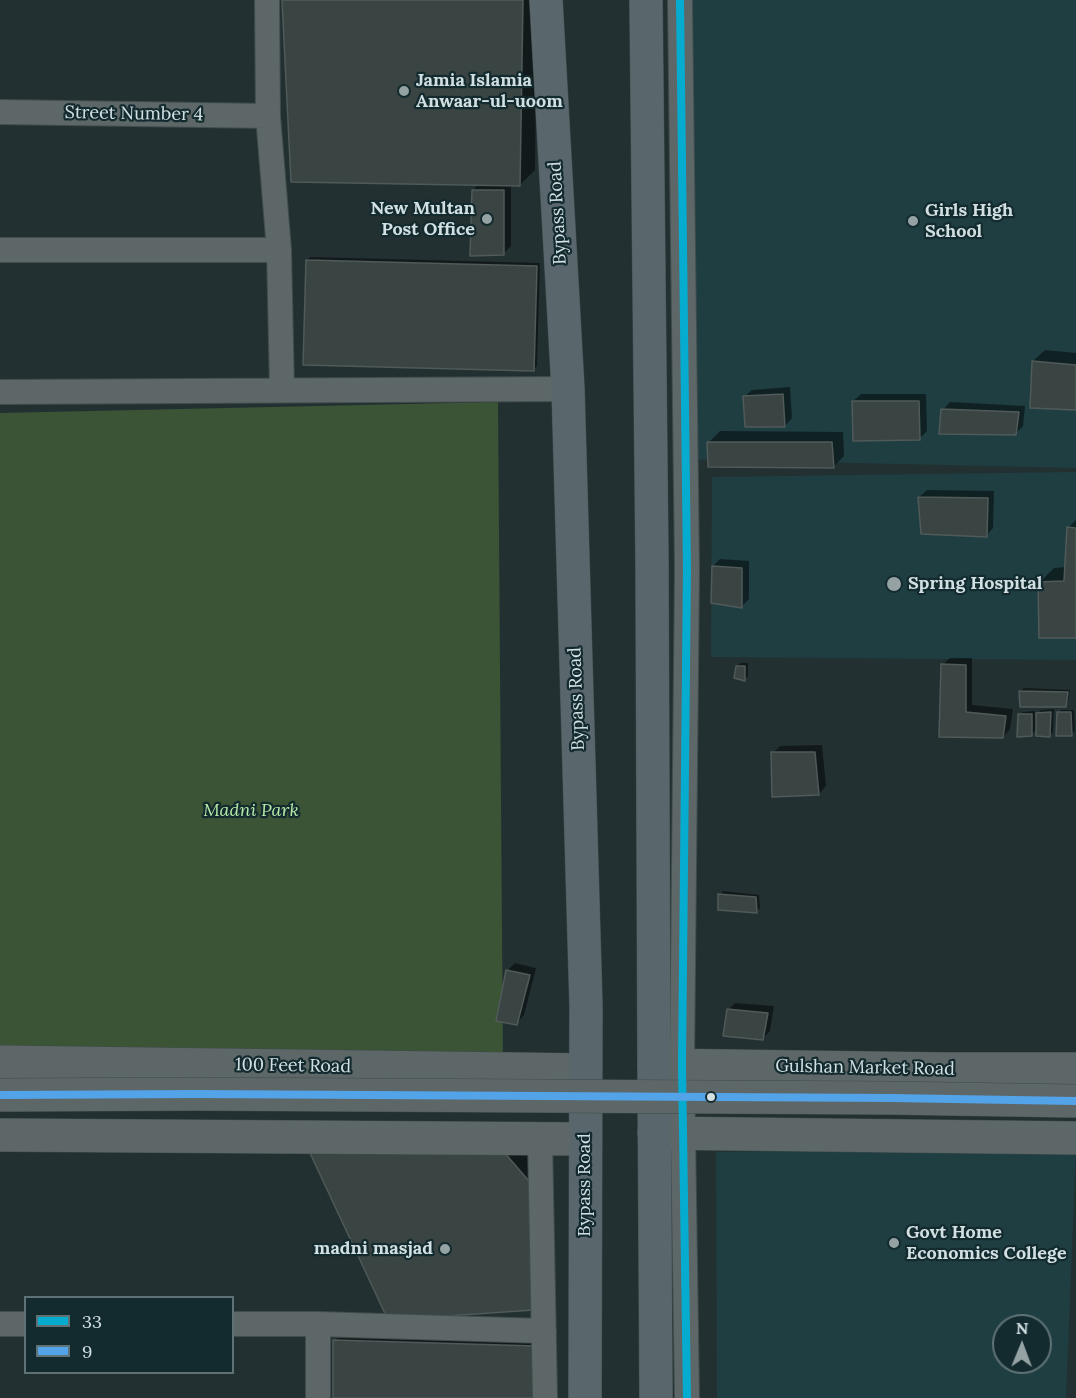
<!DOCTYPE html>
<html>
<head>
<meta charset="utf-8">
<style>
	body { margin:0 }
	#map { position:relative; width:1076px; height:1398px; overflow:hidden; background:#233032; font-family:Lora,serif }
	canvas { display:block }
	.legend { position:absolute; left:24px; top:1296px; width:210px; height:78px; box-sizing:border-box; background:#132b2e; border:2px solid #5f7376; margin:0; padding:8px 10px; list-style:none; font-size:18px; color:#d2e0e2 }
	.legend li { display:flex; align-items:center; gap:12px; height:30px }
	.legend b { width:30px; border:2px solid #5f7376 }
	.north { position:absolute; left:992px; top:1314px; width:60px; height:60px; box-sizing:border-box; background:#132b2e; border:2px solid #5f7376; border-radius:50%; rotate:1deg; font-size:16px; font-weight:700; line-height:24px; text-align:center; color:#d2e0e2 }
	.north::after { content:''; display:block; margin:auto; width:21px; height:27px; background:#95a2a4; clip-path:polygon(50% 0,100% 100%,50% 72%,0 100%) }
</style>
</head>
<body>
<div id="map">
<canvas width="1076" height="1398"></canvas>
<ul class="legend">
<li><b style="height:8px;background:#06acd0"></b>33</li>
<li><b style="height:8px;background:#53a3e8"></b>9</li>
</ul>
<div class="north">N</div>
</div>
<script>
const c = document.querySelector('canvas').getContext('2d');
c.lineJoin = 'round';
function paint(path, color) {
  c.fillStyle = color;
  c.fill(path, 'evenodd');
}
function shape(rows) {
  const path = new Path2D();
  for (const r of rows) {
    path.moveTo(r[0], r[1]);
    for (let i = 2; i < r.length; i += 2) path.lineTo(r[i], r[i + 1]);
  }
  return path;
}
function trace(path, color, width, dash) {
  c.strokeStyle = color;
  c.lineWidth = width;
  c.lineCap = dash ? 'butt' : 'round';
  c.setLineDash(dash || []);
  c.stroke(path);
}
function write(font, color, halo, rows, align = 'center') {
  c.font = font + ' Lora,serif';
  c.lineWidth = 4.5;
  c.setLineDash([]);
  c.textBaseline = 'middle';
  c.strokeStyle = halo;
  c.fillStyle = color;
  for (const [text, x, y, turn = 0] of rows) {
    c.save();
    c.translate(x, y);
    c.rotate((+turn || 0) * Math.PI / 180);
    c.textAlign = isNaN(turn) ? turn : align;
    if (halo) c.strokeText(text, 0, 0);
    c.fillText(text, 0, 0);
    c.restore();
  }
}
paint(shape([
	[680,0,1076,0,1076,468,679,459],
	[1076,472,1076,660,711,657,712,477],
	[1076,1147,1066,1398,717,1398,716,1152],
	[1004,1326,1040,1326,1040,1362,1004,1362]
]), '#1f3e42');
paint(shape([
	[498,402,503,1066,0,1059,0,413]
]), '#3a5435');
paint(shape([
	[284,0,537,0,535,170,520,185,511,185,511,246,503,254,473,190,479,184],
	[310,257,540,263,537,366,534,369,307,261],
	[1045,350,1076,353,1076,408,1033,361],
	[790,387,792,418,785,426,744,397,752,390],
	[861,394,926,394,927,431,919,439,853,401],
	[950,402,1025,406,1023,426,1015,434,943,410],
	[720,431,843,432,844,456,833,467,709,442],
	[927,490,994,491,993,528,986,536,919,497],
	[1076,520,1076,636,1039,583,1054,568,1066,567,1068,528],
	[720,559,749,561,749,599,742,606,713,566],
	[950,658,972,658,972,705,1013,709,1010,729,1003,737,941,735,942,665],
	[740,663,748,663,748,676,745,679,737,667],
	[1024,688,1070,690,1068,702,1065,706,1020,692],
	[1054,709,1053,732,1050,735,1037,729,1031,735,1019,715,1023,712,1035,711,1035,717,1041,710],
	[1061,710,1074,710,1075,731,1072,734,1058,713],
	[822,745,826,786,819,794,773,753,780,746],
	[723,891,759,895,760,908,756,912,720,895],
	[515,963,536,968,524,1015,517,1023,507,971],
	[735,1003,774,1006,770,1031,763,1038,728,1010],
	[518,1136,550,1172,389,1318],
	[338,1338,539,1343,539,1398,334,1398,334,1341]
]), '#0007');
const building = shape([
	[282,0,523,0,520,186,291,182,282,0],
	[472,190,504,190,504,255,470,256,472,190],
	[306,260,537,266,534,371,303,365,306,260],
	[1032,361,1076,365,1076,410,1030,408,1032,361],
	[783,394,785,427,745,427,743,396,783,394],
	[852,401,919,401,920,440,853,441,852,401],
	[941,409,1019,412,1016,435,939,434,941,409],
	[707,442,832,442,834,468,708,467,707,442],
	[918,497,988,498,987,537,921,534,918,497],
	[1067,527,1076,528,1076,638,1039,638,1038,582,1064,581,1067,527],
	[712,566,742,568,742,608,711,603,712,566],
	[941,664,966,665,966,712,1006,716,1003,738,939,737,941,664],
	[736,666,745,666,745,681,734,678,736,666],
	[1019,691,1068,692,1066,707,1020,707,1019,691],
	[1051,712,1050,737,1036,736,1036,713,1051,712],
	[1057,712,1071,712,1072,736,1056,736,1057,712],
	[1018,714,1032,714,1032,736,1017,737,1018,714],
	[771,752,815,752,819,795,772,797,771,752],
	[718,894,756,897,757,913,718,910,718,894],
	[506,970,530,975,517,1025,496,1021,506,970],
	[727,1009,768,1013,763,1040,723,1036,727,1009],
	[503,1151,535,1188,534,1310,388,1320,310,1153,503,1151],
	[333,1340,536,1346,537,1398,333,1398,333,1340]
]);
paint(building, '#394443');
trace(building, '#505a59', 1.5);
const minor = shape([
	[267,0,268,116,279,250,282,390],
	[680,0,687,569,682,1065,687,1398],
	[0,112,268,116],
	[0,250,279,250],
	[0,392,568,389],
	[540,1139,545,1398],
	[0,1324,26,1324],
	[232,1324,318,1324,544,1331],
	[318,1324,318,1398]
]);
const secondary = shape([
	[0,1062,585,1070],
	[654,1065,942,1069,1076,1069],
	[654,1133,1076,1138],
	[0,1135,585,1139]
]);
const primary = shape([
	[546,0,568,389,586,1006,585,1398],
	[646,0,652,561,654,1065,656,1398]
]);
trace(minor, '#404c4d', 26);
trace(secondary, '#404c4d', 34);
trace(primary, '#404c4d', 34);
trace(minor, '#5e6768', 24);
trace(secondary, '#5e6768', 33);
trace(primary, '#59676c', 33);
const secondaryBridge = shape([
	[0,1095,196,1094,891,1098,1076,1101]
]);
trace(secondaryBridge, '#404c4d', 34, []);
trace(secondaryBridge, '#5e6768', 33);
trace(shape([
	[680,0,687,569,682,1065,687,1398]
]), '#06acd0', 8);
trace(shape([
	[0,1095,196,1094,891,1098,1076,1101]
]), '#53a3e8', 8);
for (const [x, y, r, color] of [
	[404,91,6,"#95a2a4"],
	[487,219,6,"#95a2a4"],
	[913,221,6,"#95a2a4"],
	[894,584,8,"#95a2a4"],
	[711,1097,5,"#d2e0e2"],
	[894,1243,6,"#95a2a4"],
	[445,1249,6,"#95a2a4"]
]) {
  const dot = new Path2D();
  dot.arc(x, y, r, 0, 2 * Math.PI);
  c.fillStyle = color;
  c.fill(dot);
  trace(dot, '#132b2e', 2);
}
write('bold 18px', '#d2e0e2', '#132b2e', [
	["Jamia Islamia",416,81],
	["Anwaar-ul-uoom",416,102],
	["New Multan",475,209,"right"],
	["Post Office",475,230,"right"],
	["Girls High",925,211],
	["School",925,232],
	["Spring Hospital",908,584],
	["Govt Home",906,1233],
	["Economics College",906,1254],
	["madni masjad",433,1249,"right"]
], 'left');
write('18px', '#d2e0e2', '#132b2e', [
	["Street Number 4",134,114,1],
	["Bypass Road",558,213,-93],
	["Bypass Road",577,699,-92],
	["100 Feet Road",293,1066,1],
	["Gulshan Market Road",865,1068,1],
	["Bypass Road",585,1185,-90]
]);
write('italic 18px', '#b7eaa8', '#132b2e', [
	["Madni Park",251,811]
]);
</script>
</body>
</html>
